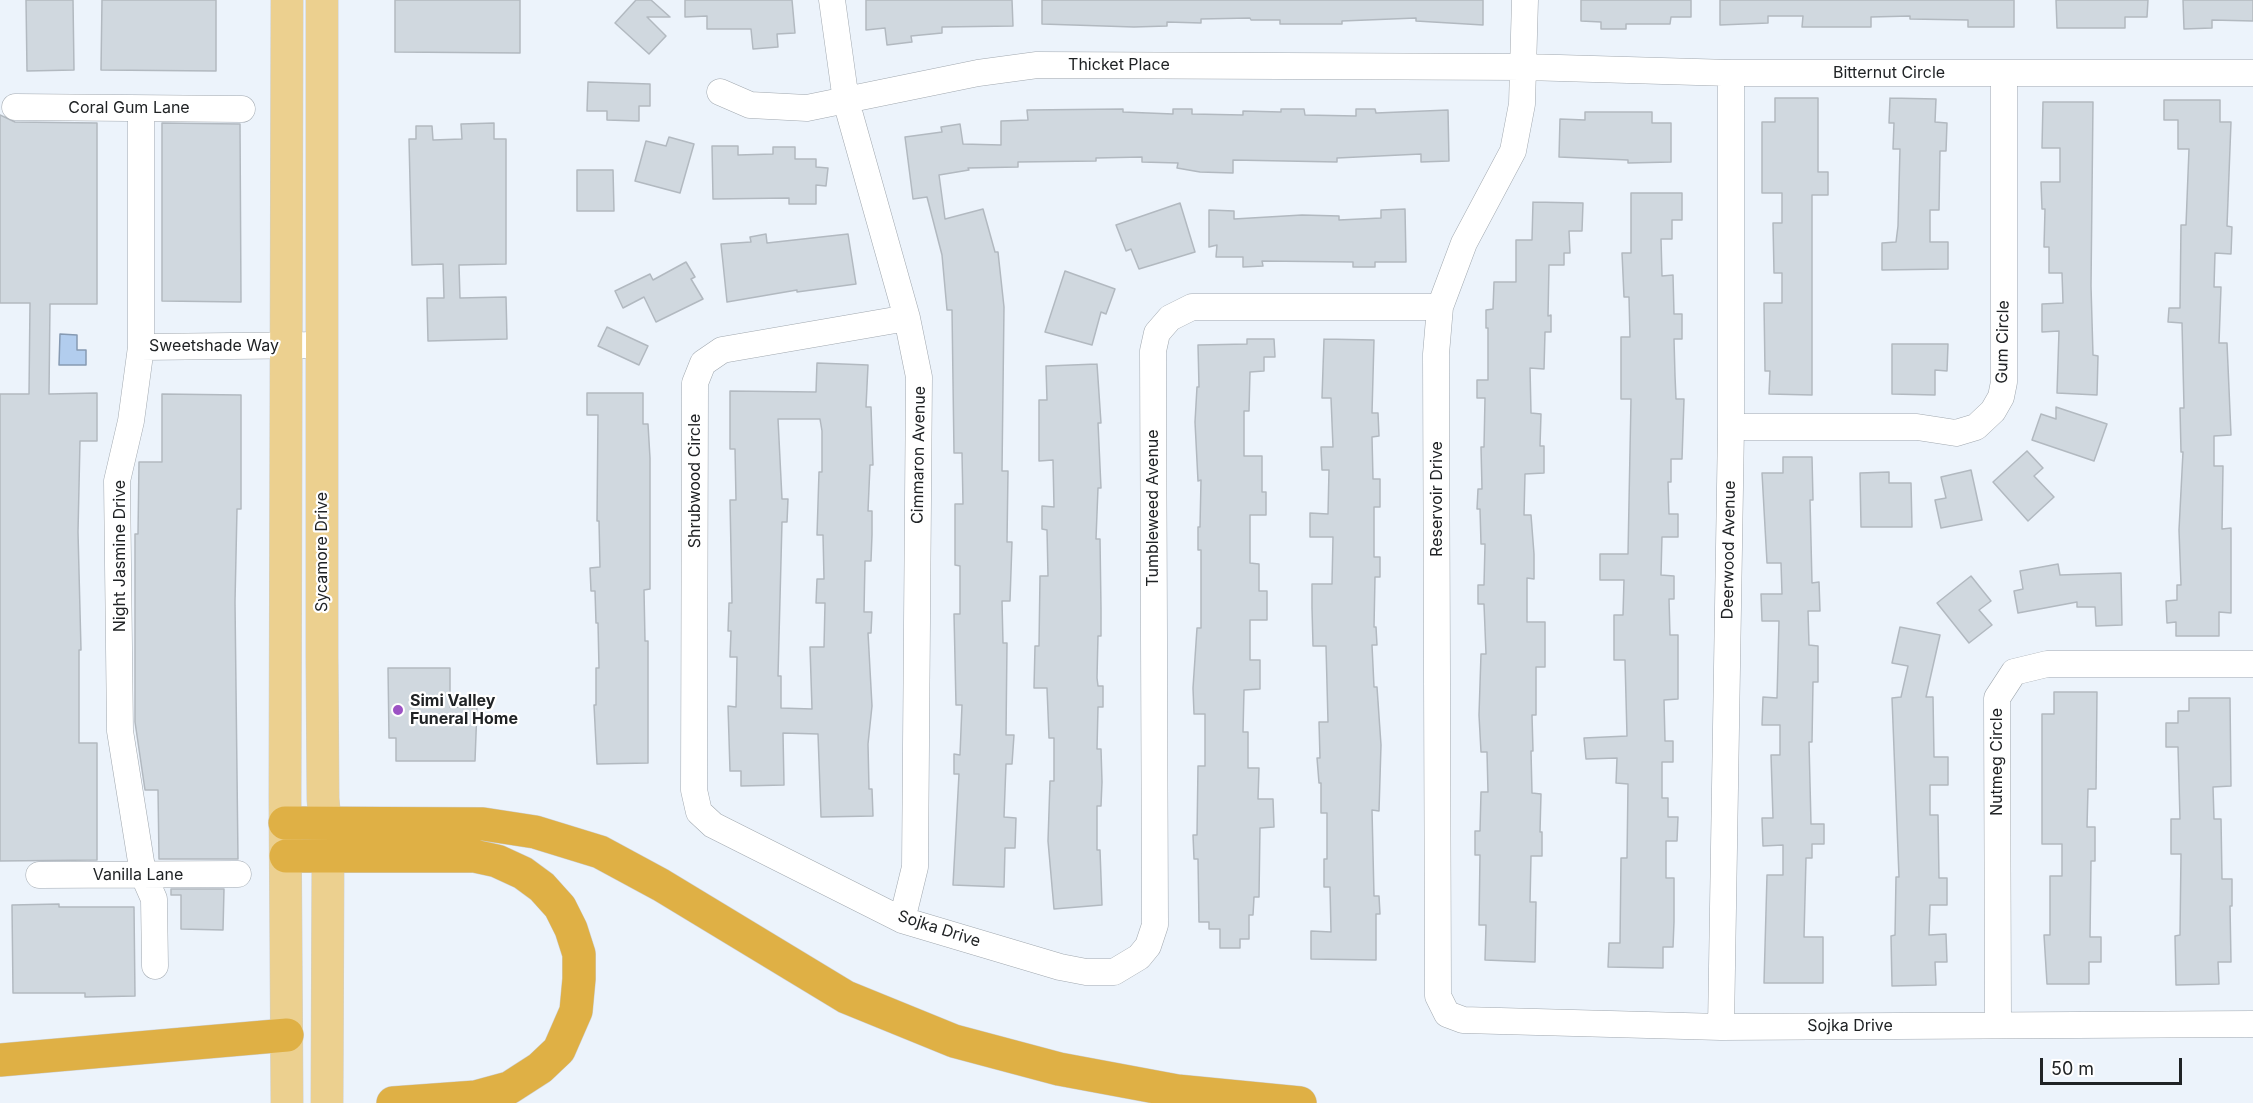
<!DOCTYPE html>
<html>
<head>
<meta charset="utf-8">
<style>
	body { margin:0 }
	#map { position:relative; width:2253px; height:1103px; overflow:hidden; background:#ecf3fb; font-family:Inter,sans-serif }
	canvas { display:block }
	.scale { position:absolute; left:2040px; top:1058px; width:142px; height:27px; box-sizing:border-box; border:3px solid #202325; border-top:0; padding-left:8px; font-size:18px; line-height:21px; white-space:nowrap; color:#202325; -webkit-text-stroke:4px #fff; paint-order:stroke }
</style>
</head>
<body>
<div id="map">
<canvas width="2253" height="1103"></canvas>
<div class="scale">50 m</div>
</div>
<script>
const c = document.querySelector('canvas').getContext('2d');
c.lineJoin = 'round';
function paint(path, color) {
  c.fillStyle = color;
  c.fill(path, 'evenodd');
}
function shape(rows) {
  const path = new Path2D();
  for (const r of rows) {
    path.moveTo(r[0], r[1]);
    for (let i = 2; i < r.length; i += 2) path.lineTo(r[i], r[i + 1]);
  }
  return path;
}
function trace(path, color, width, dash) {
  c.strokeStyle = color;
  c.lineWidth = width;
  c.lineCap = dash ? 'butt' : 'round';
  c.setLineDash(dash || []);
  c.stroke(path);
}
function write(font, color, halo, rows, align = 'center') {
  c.font = font + ' Inter,sans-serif';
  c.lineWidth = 4.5;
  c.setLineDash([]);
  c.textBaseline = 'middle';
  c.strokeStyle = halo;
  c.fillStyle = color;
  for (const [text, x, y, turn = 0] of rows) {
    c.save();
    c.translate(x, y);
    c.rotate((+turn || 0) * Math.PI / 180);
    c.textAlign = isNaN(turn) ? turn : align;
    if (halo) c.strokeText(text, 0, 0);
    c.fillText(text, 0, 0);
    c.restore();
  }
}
const water = shape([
	[60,334,77,335,77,350,86,350,86,365,59,365,60,334]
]);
paint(water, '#b2cdee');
trace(water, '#869ab2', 1.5);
const building = shape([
	[26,0,73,0,74,70,27,71,26,0],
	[102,0,216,0,216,71,101,70,102,0],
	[395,0,520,0,520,53,395,52,395,0],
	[636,0,651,0,670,17,647,17,666,36,649,54,615,23,636,0],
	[685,0,792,0,795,33,777,34,778,47,753,49,751,29,707,29,707,16,685,17,685,0],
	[866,0,1012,0,1013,26,942,27,942,33,911,36,912,42,887,45,885,28,866,30,866,0],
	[1042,0,1483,0,1483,25,1416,21,1416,18,1342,21,1342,24,1280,24,1280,20,1251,20,1250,18,1201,19,1201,23,1167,22,1167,26,1134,27,1042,24,1042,0],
	[1581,0,1691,0,1691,17,1671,17,1670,24,1626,24,1626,29,1601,29,1601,22,1581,21,1581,0],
	[1720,0,2014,0,2014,27,1968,27,1968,20,1910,19,1910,16,1871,17,1871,27,1802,27,1803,16,1768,16,1768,23,1720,25,1720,0],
	[2056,0,2148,0,2147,17,2125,17,2125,28,2057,28,2056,0],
	[2183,0,2253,0,2253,21,2212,20,2212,28,2184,29,2183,0],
	[588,82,650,84,650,106,639,106,639,121,607,120,607,111,587,111,588,82],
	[1775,98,1818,98,1818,172,1828,172,1828,195,1812,195,1812,395,1769,394,1770,371,1765,371,1764,303,1782,303,1782,273,1774,273,1773,223,1782,223,1782,193,1762,193,1762,122,1775,122,1775,98],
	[1890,98,1936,99,1935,122,1947,123,1946,151,1940,151,1939,210,1930,210,1930,242,1948,242,1948,269,1882,270,1882,243,1896,242,1898,226,1900,149,1893,149,1894,123,1889,123,1890,98],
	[2164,100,2220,100,2220,122,2231,122,2227,226,2232,227,2231,254,2215,253,2214,287,2221,287,2219,343,2227,343,2231,435,2214,436,2214,466,2223,466,2222,529,2231,528,2231,613,2219,612,2219,636,2176,636,2176,622,2167,623,2166,601,2177,600,2177,585,2181,585,2179,530,2183,452,2181,452,2180,408,2184,408,2182,323,2168,322,2169,308,2180,308,2181,225,2186,225,2189,149,2178,149,2178,120,2164,120,2164,100],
	[2043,102,2093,102,2091,286,2093,355,2098,356,2097,395,2057,393,2059,331,2042,332,2042,304,2063,303,2062,273,2049,273,2049,247,2044,247,2045,209,2042,209,2041,182,2060,182,2060,148,2042,148,2043,102],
	[1123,109,1123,112,1173,114,1173,109,1192,109,1192,114,1243,115,1243,111,1281,112,1281,109,1304,109,1305,115,1356,116,1356,109,1375,109,1376,113,1448,110,1449,161,1421,162,1421,154,1337,158,1337,162,1233,160,1233,173,1200,172,1177,168,1178,163,1142,162,1142,157,1096,158,1096,161,1018,162,1018,167,968,168,969,170,939,175,945,219,983,209,995,252,998,252,1004,307,1002,471,1008,471,1007,542,1012,542,1010,601,1002,601,1003,643,1007,643,1006,735,1014,735,1012,764,1006,764,1004,817,1016,818,1015,848,1005,848,1004,887,953,885,959,774,954,774,954,754,960,755,962,705,956,705,954,614,960,614,960,566,955,565,955,504,963,504,962,453,954,453,952,310,947,310,942,255,927,197,913,199,905,137,942,132,941,127,960,124,963,144,1001,145,1001,121,1028,120,1027,110,1123,109],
	[1585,112,1652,112,1652,123,1671,123,1671,162,1628,163,1628,160,1559,157,1560,119,1585,120,1585,112],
	[0,115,15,122,97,123,97,304,50,304,49,394,97,393,97,441,80,441,78,532,81,650,79,650,79,743,97,743,97,860,0,861,0,394,29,394,30,303,0,303,0,115],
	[162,123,240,124,241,302,162,301,162,123],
	[494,123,494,139,506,139,506,264,459,265,460,298,506,297,507,339,428,341,427,298,444,298,443,264,412,265,409,139,416,139,416,126,432,126,433,140,462,139,461,124,494,123],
	[669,137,694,144,680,193,635,181,646,141,666,146,669,137],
	[712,146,738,146,738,155,773,154,773,147,795,147,795,159,816,159,816,167,828,168,826,186,816,185,816,204,789,204,789,198,713,199,712,146],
	[577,170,613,170,614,211,577,211,577,170],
	[1631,193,1682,193,1682,220,1672,220,1672,239,1661,239,1662,276,1673,275,1674,314,1682,314,1682,339,1674,339,1675,376,1676,399,1684,399,1682,459,1671,459,1671,482,1668,482,1669,514,1678,514,1678,537,1662,537,1661,575,1674,576,1674,599,1669,599,1670,635,1678,635,1678,699,1664,700,1665,741,1673,741,1673,762,1662,762,1662,798,1668,798,1668,817,1678,817,1677,841,1666,841,1666,878,1674,878,1674,922,1673,947,1663,947,1663,968,1608,967,1609,943,1620,943,1621,858,1627,858,1628,784,1616,783,1617,758,1586,759,1584,738,1627,736,1625,660,1614,660,1614,615,1623,615,1624,580,1600,580,1600,554,1628,554,1631,399,1621,399,1621,337,1630,337,1629,297,1624,297,1622,253,1631,253,1631,193],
	[1533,202,1583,203,1582,231,1569,231,1570,253,1564,253,1564,265,1549,265,1548,316,1551,315,1551,332,1545,332,1544,369,1530,368,1531,413,1541,414,1540,446,1544,446,1544,473,1525,474,1524,515,1531,515,1534,554,1534,579,1527,578,1527,622,1545,622,1545,667,1536,667,1536,715,1532,715,1533,751,1531,751,1532,793,1541,794,1540,832,1542,832,1542,856,1531,856,1530,902,1536,902,1535,962,1485,960,1486,925,1479,925,1480,855,1475,855,1475,831,1480,831,1481,792,1488,792,1487,752,1481,752,1479,715,1481,654,1486,654,1484,604,1478,604,1478,585,1484,585,1485,544,1481,544,1480,509,1477,509,1478,489,1482,489,1481,447,1484,447,1485,398,1477,398,1477,380,1488,380,1488,328,1486,328,1486,310,1493,309,1494,282,1516,282,1516,240,1532,240,1533,202],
	[1180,203,1195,252,1139,269,1131,249,1126,251,1116,225,1180,203],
	[1405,209,1406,262,1375,262,1375,267,1353,267,1353,262,1262,261,1263,266,1243,267,1243,257,1216,257,1217,245,1209,247,1209,210,1234,211,1234,219,1302,215,1339,216,1339,220,1381,218,1381,210,1405,209],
	[766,234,767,243,848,234,856,284,797,292,797,290,727,302,721,244,751,242,750,237,766,234],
	[686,262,695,277,691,279,703,299,656,322,644,297,623,308,615,291,650,274,653,280,686,262],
	[1065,271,1115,289,1106,314,1101,312,1092,345,1045,332,1065,271],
	[607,327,648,346,639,365,598,346,607,327],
	[1247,339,1274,339,1275,357,1264,357,1264,371,1250,372,1249,411,1244,411,1244,456,1262,456,1262,492,1266,492,1266,515,1250,515,1250,563,1259,564,1259,591,1267,591,1267,620,1250,620,1250,660,1260,660,1260,689,1244,690,1243,732,1248,732,1248,768,1259,768,1258,799,1273,799,1274,827,1260,828,1259,897,1254,897,1253,915,1249,915,1249,939,1240,939,1240,948,1220,948,1220,929,1209,929,1209,922,1199,922,1198,859,1194,859,1193,835,1197,835,1198,766,1205,766,1205,714,1194,714,1193,688,1197,628,1201,628,1201,550,1198,550,1198,527,1200,527,1201,480,1198,481,1195,422,1197,387,1199,387,1198,345,1247,344,1247,339],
	[1324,339,1374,340,1372,413,1378,413,1379,436,1372,437,1373,479,1380,479,1380,507,1374,507,1374,557,1380,557,1380,577,1375,577,1374,627,1376,627,1377,645,1372,645,1374,687,1377,687,1381,745,1379,811,1372,810,1374,896,1379,896,1380,914,1376,914,1376,960,1311,959,1311,931,1331,932,1330,887,1324,887,1324,859,1327,859,1327,813,1321,813,1321,783,1319,783,1317,758,1320,758,1319,722,1328,722,1326,646,1313,646,1312,608,1312,584,1332,584,1333,537,1310,537,1310,513,1328,514,1329,470,1322,470,1321,447,1333,447,1331,398,1322,398,1324,339],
	[1892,344,1948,344,1947,371,1935,370,1935,395,1892,394,1892,344],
	[817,363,868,365,866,407,871,407,873,465,870,465,868,511,872,511,872,535,871,561,865,561,864,612,872,612,871,633,868,633,872,706,868,744,869,789,872,789,873,816,821,817,818,734,783,733,784,785,741,786,741,771,730,771,728,706,736,707,737,657,730,657,731,631,728,631,729,603,732,603,730,500,736,500,735,449,730,449,730,391,816,392,817,363],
	[778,419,820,419,822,431,822,472,819,472,817,535,823,535,824,579,817,579,816,603,825,603,824,647,810,647,812,709,781,708,781,676,778,676,782,522,787,522,788,499,782,499,778,419],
	[1097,364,1101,423,1098,423,1101,488,1098,488,1096,539,1100,539,1101,609,1101,636,1098,636,1097,678,1098,686,1103,686,1103,707,1098,707,1097,749,1101,749,1102,782,1101,806,1097,806,1097,850,1100,850,1102,905,1054,909,1048,841,1050,781,1054,781,1054,738,1049,738,1047,688,1034,688,1035,646,1039,646,1040,576,1048,576,1047,530,1042,529,1042,506,1054,507,1053,460,1039,461,1039,400,1047,400,1046,366,1097,364],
	[587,393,643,393,643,424,648,424,650,458,650,589,644,590,645,641,648,641,648,763,597,764,594,705,596,705,596,668,599,668,598,623,596,623,595,591,591,591,590,568,600,567,599,521,597,521,598,415,587,415,587,393],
	[162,394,241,395,241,509,237,509,235,602,238,859,159,859,158,790,145,790,135,722,135,534,138,534,139,462,162,462,162,394],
	[2056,407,2107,424,2094,461,2032,440,2041,414,2056,419,2056,407],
	[2027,451,2043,468,2034,476,2054,497,2028,521,1993,482,2027,451],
	[1783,457,1812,457,1813,500,1810,500,1812,583,1819,582,1820,611,1808,611,1809,645,1818,646,1818,682,1813,682,1812,742,1809,742,1811,824,1824,824,1824,844,1812,844,1812,858,1806,858,1804,937,1823,937,1823,983,1764,983,1767,875,1783,875,1783,845,1763,846,1762,818,1773,818,1771,755,1780,755,1780,725,1762,725,1763,697,1777,698,1779,621,1762,621,1761,594,1782,594,1781,563,1767,563,1762,473,1783,473,1783,457],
	[1971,470,1982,520,1941,528,1935,500,1946,498,1941,477,1971,470],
	[1889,472,1889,483,1911,483,1912,527,1861,527,1860,473,1889,472],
	[2058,564,2060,575,2121,573,2122,625,2096,626,2095,607,2077,607,2077,602,2018,613,2014,591,2023,589,2020,571,2058,564],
	[1971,576,1991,601,1979,610,1992,625,1969,643,1937,603,1971,576],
	[1900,627,1940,635,1926,697,1933,697,1934,757,1948,757,1948,785,1930,785,1930,815,1938,815,1939,878,1947,878,1947,905,1930,905,1929,935,1946,934,1947,962,1935,962,1936,985,1892,986,1891,936,1895,935,1896,877,1899,877,1892,698,1901,697,1908,666,1892,663,1900,627],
	[388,668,450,668,450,707,477,708,475,761,396,761,396,738,389,738,388,668],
	[2054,692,2097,692,2096,789,2088,789,2087,827,2095,827,2095,861,2091,861,2090,937,2101,937,2101,962,2089,962,2089,984,2047,984,2044,935,2050,935,2050,876,2062,876,2062,844,2042,844,2042,714,2054,714,2054,692],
	[2189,698,2230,698,2231,786,2213,787,2214,819,2221,819,2222,879,2232,879,2232,906,2230,906,2231,962,2218,962,2219,984,2176,985,2175,936,2180,935,2181,854,2171,854,2171,819,2180,819,2178,747,2166,747,2166,723,2178,723,2178,711,2189,711,2189,698],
	[171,889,224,889,223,930,181,929,181,895,171,895,171,889],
	[59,904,59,907,134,907,135,996,85,997,85,993,13,993,12,905,59,904]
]);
paint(building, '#d0d8df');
trace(building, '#b2b9c0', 1.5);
const minor = shape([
	[832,0,846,101,907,318,919,377,915,867,902,920],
	[1525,0,1522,104,1513,151,1464,243,1440,307,1436,354,1438,996,1447,1014,1463,1020,1721,1027,2253,1024],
	[720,92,750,105,807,108,978,73,1037,65,1525,67,1731,73,2253,73],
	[15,107,242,109],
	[141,109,141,347,131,421,117,481,120,731,143,874,154,899,155,966],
	[907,318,722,350,703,363,695,383,694,790,699,812,713,825,902,920,1060,967,1086,972,1114,972,1139,957,1148,946,1155,925,1153,351,1157,333,1170,318,1192,307,1440,307],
	[141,347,323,345],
	[1731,427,1917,427,1956,433,1976,427,1993,411,2001,397,2004,382,2004,73],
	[39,875,238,874],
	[1998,1025,1997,698,2014,672,2047,664,2253,664],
	[1721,1027,1731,427,1731,73]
]);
const major = shape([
	[322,0,322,656,323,799,328,855,327,1103],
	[287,1103,285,798,287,0]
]);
const highway = shape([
	[285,823,483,824,535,832,600,852,661,885,846,997,954,1041,1059,1069,1177,1091,1300,1103],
	[286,856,474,856,497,861,523,873,542,887,560,907,571,929,579,954,579,979,576,1011,559,1050,540,1068,509,1088,476,1097,393,1103],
	[0,1060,287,1035]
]);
trace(minor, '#a1a8af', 27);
trace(major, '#cecfcf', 33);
trace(highway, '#cecfcf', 34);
trace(minor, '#fff', 26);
trace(major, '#ecd08f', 32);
trace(highway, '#dfb045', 33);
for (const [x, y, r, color] of [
	[398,710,6,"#9c52c4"]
]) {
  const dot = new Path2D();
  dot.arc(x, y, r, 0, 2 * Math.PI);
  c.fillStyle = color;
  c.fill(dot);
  trace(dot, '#fff', 2);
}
write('16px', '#202325', '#fff', [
	["Thicket Place",1119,65],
	["Bitternut Circle",1889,73],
	["Coral Gum Lane",129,108],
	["Gum Circle",2003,342,-89],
	["Sweetshade Way",214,346],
	["Cimmaron Avenue",919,455,-89],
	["Shrubwood Circle",695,481,-90],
	["Reservoir Drive",1437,499,-90],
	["Tumbleweed Avenue",1153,508,-90],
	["Deerwood Avenue",1729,550,-89],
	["Sycamore Drive",322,552,-90],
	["Night Jasmine Drive",120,556,-90],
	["Nutmeg Circle",1997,762,-90],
	["Vanilla Lane",138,875],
	["Sojka Drive",939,929,18],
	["Sojka Drive",1850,1026]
]);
write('bold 16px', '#202325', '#fff', [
	["Simi Valley",410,701],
	["Funeral Home",410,719]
], 'left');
</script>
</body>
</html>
